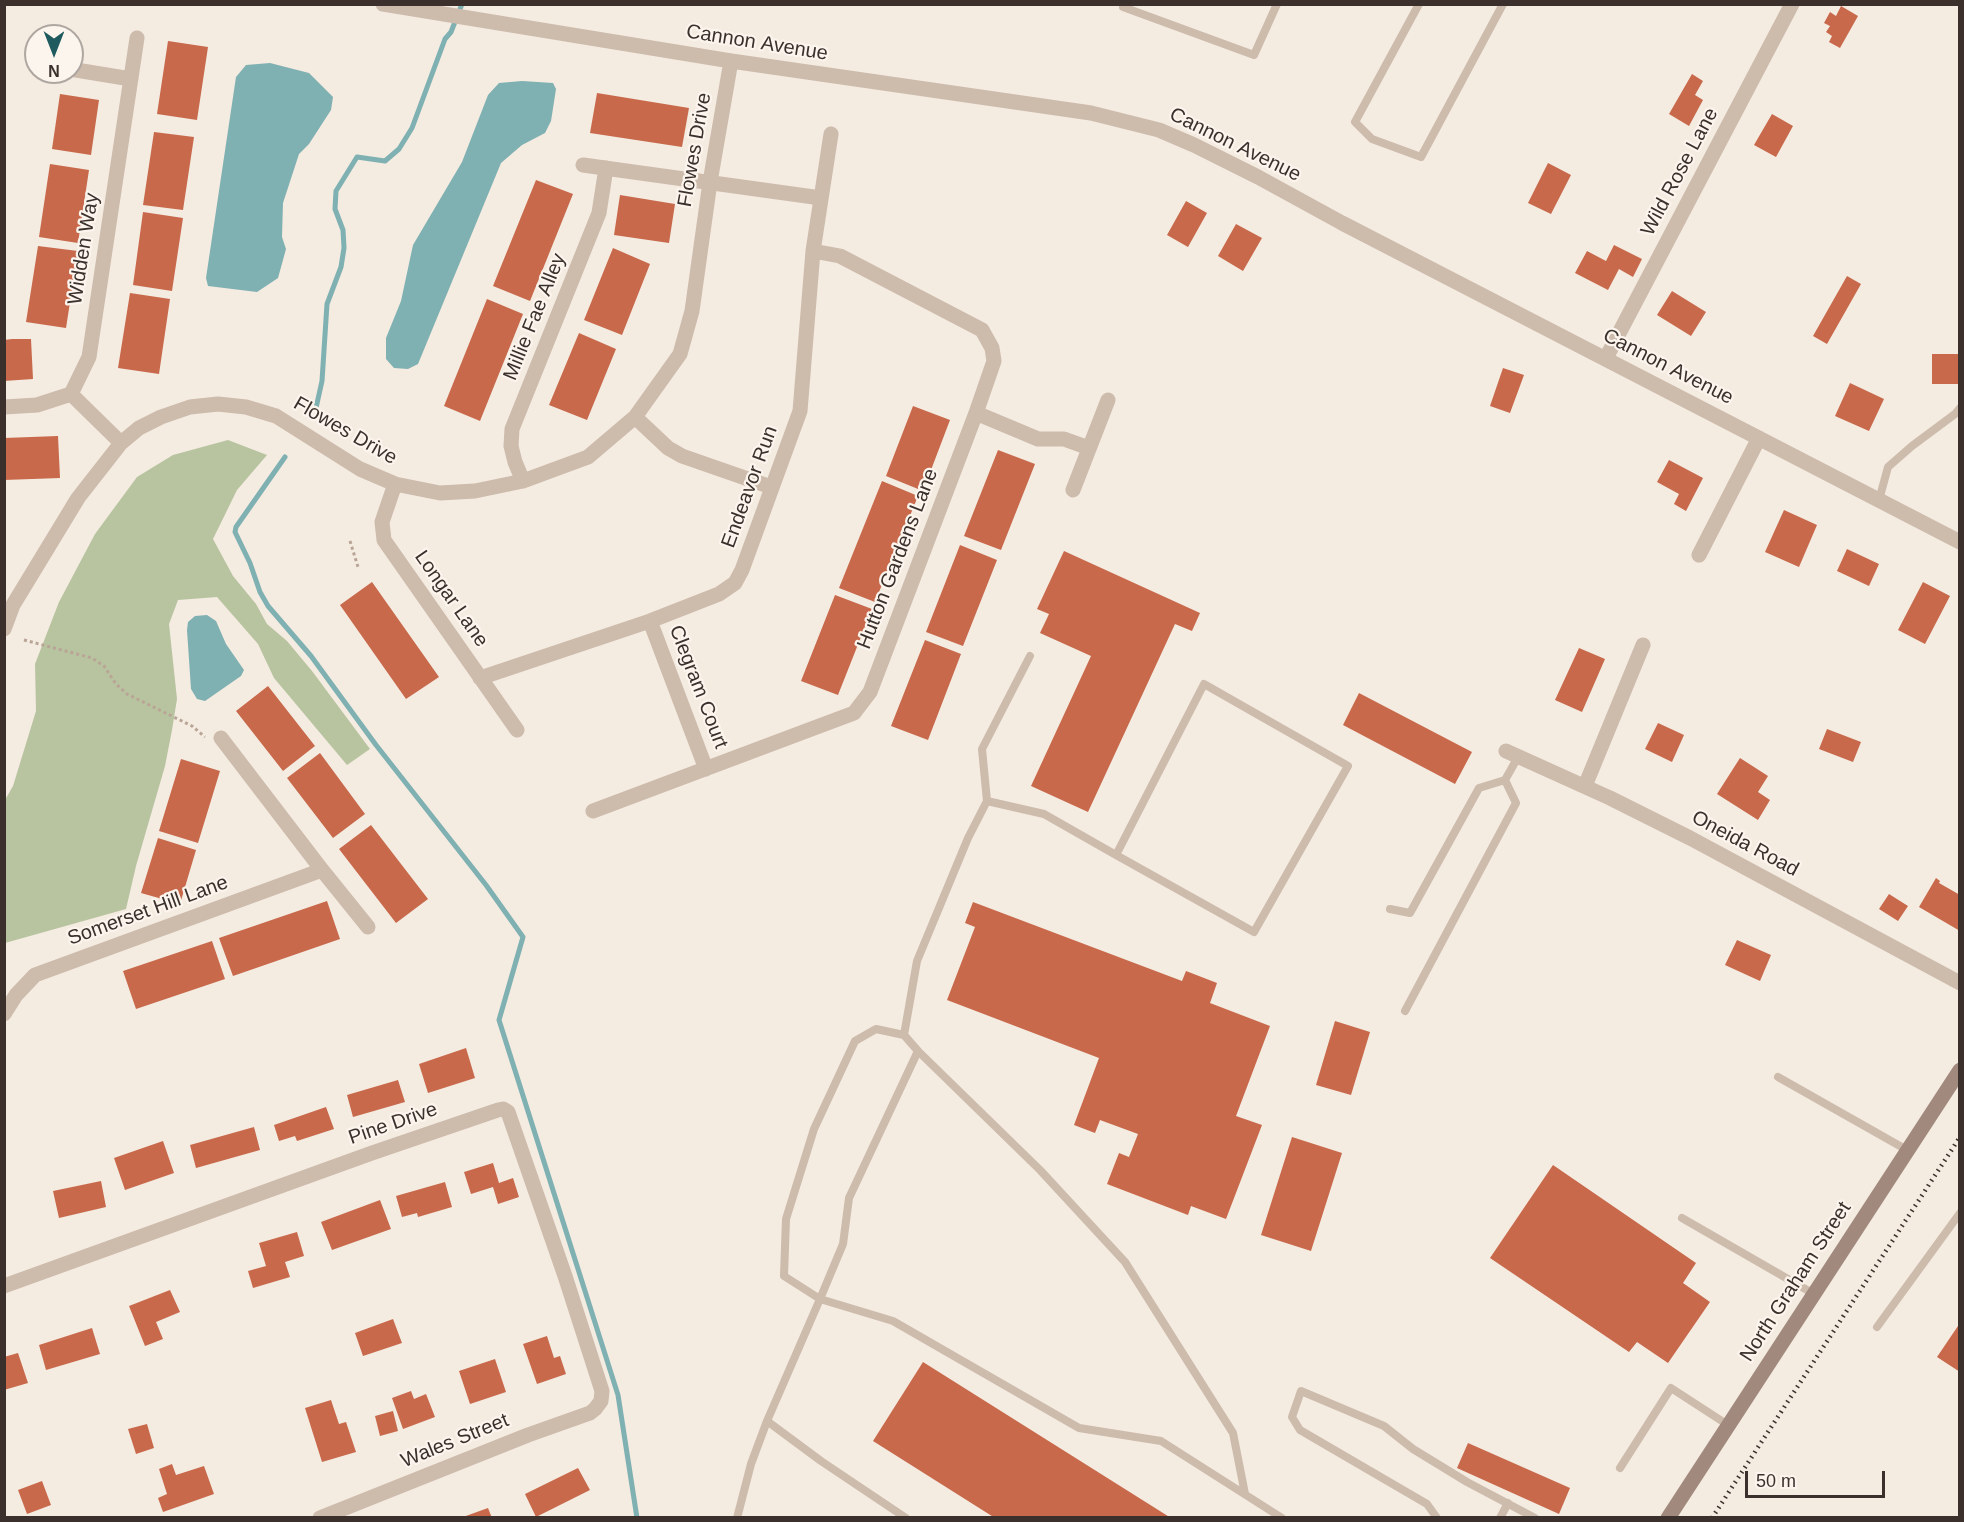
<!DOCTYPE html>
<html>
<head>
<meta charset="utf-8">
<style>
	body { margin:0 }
	#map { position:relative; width:1964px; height:1522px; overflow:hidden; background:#f4ebe1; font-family:Arial,sans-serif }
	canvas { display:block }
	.frame { position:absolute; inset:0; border:6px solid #3b302b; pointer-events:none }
	.north { position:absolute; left:24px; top:24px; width:60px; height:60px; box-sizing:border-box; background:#fbf5ee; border:2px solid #aea6a0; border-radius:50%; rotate:180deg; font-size:16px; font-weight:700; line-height:24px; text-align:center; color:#3b302b }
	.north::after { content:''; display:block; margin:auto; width:21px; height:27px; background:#1f5a5e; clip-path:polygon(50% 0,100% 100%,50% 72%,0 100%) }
	.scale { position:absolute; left:1745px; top:1471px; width:140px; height:27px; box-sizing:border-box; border:3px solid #3b302b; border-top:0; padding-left:8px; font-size:18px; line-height:21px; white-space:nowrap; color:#3b302b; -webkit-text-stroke:4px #fbf5ee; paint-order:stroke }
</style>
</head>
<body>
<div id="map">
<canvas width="1964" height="1522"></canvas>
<div class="frame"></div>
<div class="north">N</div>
<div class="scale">50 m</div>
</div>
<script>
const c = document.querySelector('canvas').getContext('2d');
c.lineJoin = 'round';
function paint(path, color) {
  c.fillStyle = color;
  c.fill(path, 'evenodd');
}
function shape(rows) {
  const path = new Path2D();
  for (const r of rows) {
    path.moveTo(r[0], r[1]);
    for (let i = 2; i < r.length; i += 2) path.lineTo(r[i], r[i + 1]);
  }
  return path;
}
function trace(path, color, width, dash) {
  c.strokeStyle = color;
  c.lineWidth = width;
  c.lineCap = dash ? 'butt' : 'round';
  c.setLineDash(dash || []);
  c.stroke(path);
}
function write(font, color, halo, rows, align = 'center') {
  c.font = font + ' Arial,sans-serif';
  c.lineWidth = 4.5;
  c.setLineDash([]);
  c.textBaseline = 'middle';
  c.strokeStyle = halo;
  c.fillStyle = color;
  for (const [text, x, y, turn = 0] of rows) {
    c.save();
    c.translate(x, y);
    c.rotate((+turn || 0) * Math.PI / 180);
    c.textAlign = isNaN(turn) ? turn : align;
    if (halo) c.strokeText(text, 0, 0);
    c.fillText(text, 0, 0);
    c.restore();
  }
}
paint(shape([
	[228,440,267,455,237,490,213,539,233,576,256,604,267,624,287,641,312,671,370,749,347,765,274,678,258,644,217,597,178,600,169,624,177,699,172,730,165,766,136,866,126,909,5,943,5,800,13,786,36,711,35,664,59,602,95,534,137,477,173,455]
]), '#b8c4a0');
paint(shape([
	[270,63,309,73,333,97,331,110,309,144,299,154,283,203,282,237,286,249,278,278,257,292,208,286,206,278,236,77,246,65],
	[522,81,553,83,556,89,551,121,545,133,522,145,501,163,418,364,408,369,394,368,386,359,386,338,401,301,413,245,462,162,488,95,499,83],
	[207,615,216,621,226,644,244,670,241,676,205,701,197,699,191,689,187,630,188,622,195,616]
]), '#7fb0b2');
trace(shape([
	[316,408,322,381,327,304,341,267,344,248,343,230,335,209,336,191,357,157,385,161,399,149,412,128,445,39,451,32,462,4],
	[285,457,236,527,235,532,250,563,260,592,268,606,311,656,376,745,486,885,523,937,499,1020,618,1395,637,1518]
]), '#7fb0b2', 5);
paint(shape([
	[1841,6,1858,16,1840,48,1829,42,1832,36,1826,32,1830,26,1824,23,1830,12,1836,16],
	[168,41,208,47,197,120,157,114],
	[1692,74,1703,81,1695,95,1703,100,1689,126,1669,114],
	[597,93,689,108,682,147,590,133],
	[60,94,99,100,91,155,52,149],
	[1772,114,1793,126,1776,157,1754,145],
	[154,132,194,137,183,210,143,205],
	[1548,163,1571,175,1551,214,1528,203],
	[50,164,89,170,78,243,39,237],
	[536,180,573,194,530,301,493,286],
	[620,195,675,204,669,243,614,235],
	[1186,201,1207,213,1188,247,1167,235],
	[143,212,183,218,172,291,133,285],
	[1236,224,1262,238,1243,271,1218,256],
	[1614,245,1642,259,1633,277,1619,269,1608,290,1575,273,1587,251,1606,261],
	[38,246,78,251,66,328,26,322],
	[613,248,650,264,622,335,584,320],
	[1847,276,1861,284,1827,344,1813,336],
	[1672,291,1706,312,1691,336,1657,315],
	[130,293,170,299,159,374,118,368],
	[487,299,523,314,480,421,444,406],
	[579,333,616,349,587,420,549,405],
	[12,339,31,339,33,379,4,381,4,340],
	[1932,354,1960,354,1960,384,1932,384],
	[1503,368,1524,375,1510,413,1490,406],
	[1850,383,1884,399,1869,431,1835,416],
	[913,406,950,420,923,491,886,476],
	[58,436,60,478,4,480,4,438],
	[998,450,1035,464,1001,550,964,536],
	[1669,460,1703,478,1686,511,1674,504,1679,494,1657,482],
	[882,481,918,496,875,602,839,588],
	[1784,510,1817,525,1799,567,1765,552],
	[960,545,997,560,963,646,926,632],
	[1847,549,1879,564,1869,586,1837,571],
	[1064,551,1200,613,1192,631,1175,624,1088,812,1031,786,1091,656,1040,633,1049,614,1037,609],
	[372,582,439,677,406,699,340,605],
	[1923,582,1950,596,1925,644,1898,630],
	[835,595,872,609,838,695,801,681],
	[925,640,961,654,928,740,891,726],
	[1579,648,1605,659,1582,712,1555,700],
	[268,686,315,746,283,771,236,711],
	[1359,693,1472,752,1455,784,1343,725],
	[1658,723,1684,735,1672,762,1645,749],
	[1827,729,1861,742,1853,762,1819,749],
	[320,753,365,814,333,838,287,778],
	[1740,758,1768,776,1758,792,1770,800,1758,820,1717,794],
	[181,759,220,771,198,843,159,831],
	[371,825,428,899,396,923,339,849],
	[158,838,196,850,180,904,141,893],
	[1936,878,1940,881,1939,883,1960,895,1960,931,1919,907],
	[1889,894,1908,906,1898,921,1879,909],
	[327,901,340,939,233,976,219,938],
	[973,902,1182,981,1186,971,1217,983,1210,1003,1270,1026,1236,1116,1262,1125,1226,1219,1191,1206,1188,1215,1107,1184,1119,1153,1129,1157,1138,1134,1100,1120,1095,1133,1074,1125,1099,1058,947,1000,975,927,965,923],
	[1737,940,1771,955,1760,981,1725,965],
	[212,941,225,979,136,1009,123,971],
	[1335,1021,1370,1032,1351,1095,1316,1085],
	[466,1048,475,1078,428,1093,419,1064],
	[398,1080,405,1102,353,1117,347,1095],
	[326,1107,334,1129,297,1141,295,1136,279,1141,274,1125],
	[254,1127,260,1150,196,1168,190,1145],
	[1292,1137,1342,1153,1311,1251,1261,1235],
	[163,1141,174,1173,125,1190,114,1158],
	[493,1163,499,1183,513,1178,519,1197,498,1204,493,1187,471,1194,464,1172],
	[1553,1165,1696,1263,1683,1283,1710,1302,1668,1363,1637,1342,1629,1352,1490,1258],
	[101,1181,106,1207,59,1218,53,1191],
	[445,1182,452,1207,418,1217,417,1213,402,1217,396,1196],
	[380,1200,391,1229,332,1250,321,1222],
	[297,1232,304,1256,285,1262,290,1277,253,1288,248,1271,266,1266,259,1243],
	[170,1290,180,1312,156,1322,163,1339,145,1346,129,1306],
	[393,1319,402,1343,363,1356,355,1333],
	[1960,1323,1960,1372,1937,1357],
	[92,1328,100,1354,46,1370,39,1345],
	[547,1336,554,1358,560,1356,566,1374,537,1384,523,1344],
	[18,1353,28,1383,4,1390,4,1357],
	[495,1359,506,1392,470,1404,459,1371],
	[923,1362,1171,1518,995,1518,873,1441],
	[411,1391,414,1399,426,1394,435,1417,403,1429,392,1398],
	[331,1400,339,1424,346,1422,356,1452,322,1462,305,1408],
	[393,1411,398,1431,380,1436,375,1416],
	[147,1424,154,1448,136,1454,128,1429],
	[1468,1443,1570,1488,1559,1514,1457,1468],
	[172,1464,176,1475,204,1466,214,1494,163,1512,158,1498,167,1494,159,1469],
	[578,1468,590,1490,536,1517,525,1494],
	[42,1481,51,1505,27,1514,18,1490],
	[488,1508,492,1518,463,1518,463,1517]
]), '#c8694b');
trace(shape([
	[350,541,358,567],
	[24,640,92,658,104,666,116,684,127,694,192,726,205,737]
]), '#b9a596', 3, [3, 3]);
trace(shape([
	[1124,4,1123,7,1254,55,1277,4],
	[1419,4,1355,122,1372,139,1421,157,1503,4],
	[1879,500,1888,467,1912,446,1955,414,1960,408],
	[987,801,1044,814,1116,855,1204,684,1348,766,1254,932,1116,855],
	[1390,909,1410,913,1479,788,1505,780],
	[1405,1011,1516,803,1505,780,1518,757],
	[904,1035,917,961,968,838,987,801,982,749,1030,656],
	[918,1051,904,1035,876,1029,855,1041,814,1129,786,1219,784,1276,820,1299,843,1244,849,1198,918,1051,1040,1170,1125,1262,1233,1433,1245,1494],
	[1778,1077,1907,1150],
	[1682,1218,1814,1294],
	[1877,1327,1960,1213],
	[1620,1468,1671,1388,1728,1425],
	[737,1518,751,1464,767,1421],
	[906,1518,821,1461,767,1421,820,1299,893,1321,1079,1428,1161,1441,1282,1518],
	[1437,1518,1427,1504,1300,1430,1292,1417,1301,1391,1384,1426,1413,1449,1467,1482,1535,1518],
	[1500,1518,1508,1503]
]), '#cdbbac', 8);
trace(shape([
	[383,4,731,61,1091,113,1159,130,1194,145,1258,177,1342,223,1960,542],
	[76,70,131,79],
	[583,165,821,198],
	[1606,358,1792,4],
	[71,394,121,443],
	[4,407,37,405,71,394,89,357,137,38],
	[976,413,1038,439,1064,439,1089,448],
	[635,417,668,448,682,456,771,487],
	[523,481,515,462,511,446,512,429,599,213,606,168],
	[395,484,382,522,384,540,517,730],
	[1073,490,1108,400],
	[1699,555,1759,438],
	[650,621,706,769],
	[4,629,13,605,78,498,121,443,139,428,161,417,190,407,218,404,246,407,276,416,360,469,395,484,440,493,475,491,523,481,588,457,635,417,680,354,692,311,710,182,731,61],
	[480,678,650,621,719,594,735,583,742,570,800,411,813,251,831,134],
	[221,738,322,870,368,927],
	[1506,751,1610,798,1690,838,1960,983],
	[1585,786,1643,645],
	[593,811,854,713,870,692,976,413,994,361,992,348,982,330,840,256,813,251],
	[4,1014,16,995,35,975,322,870],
	[4,1286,372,1153,498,1110,503,1109,508,1112,565,1276,602,1391,601,1401,595,1409,590,1413,528,1435,320,1518]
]), '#cdbbac', 15);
trace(shape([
	[1668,1518,1960,1070]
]), '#a18a7d', 15);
trace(shape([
	[1712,1518,1960,1137]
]), '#3b302b', 4.5, [1.5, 4.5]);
write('20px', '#3b302b', '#fbf5ee', [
	["Cannon Avenue",757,43,9],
	["Cannon Avenue",1235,145,26],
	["Flowes Drive",695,150,-80],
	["Wild Rose Lane",1680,172,-62],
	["Widden Way",84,249,-81],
	["Millie Fae Alley",535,317,-68],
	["Cannon Avenue",1668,367,27],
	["Flowes Drive",345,431,30],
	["Endeavor Run",750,487,-70],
	["Hutton Gardens Lane",898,559,-69],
	["Longar Lane",451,599,55],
	["Clegram Court",698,687,69],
	["Oneida Road",1745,844,28],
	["Somerset Hill Lane",148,911,-20],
	["Pine Drive",393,1124,-19],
	["North Graham Street",1796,1282,-57],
	["Wales Street",455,1441,-22]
]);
</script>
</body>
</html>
